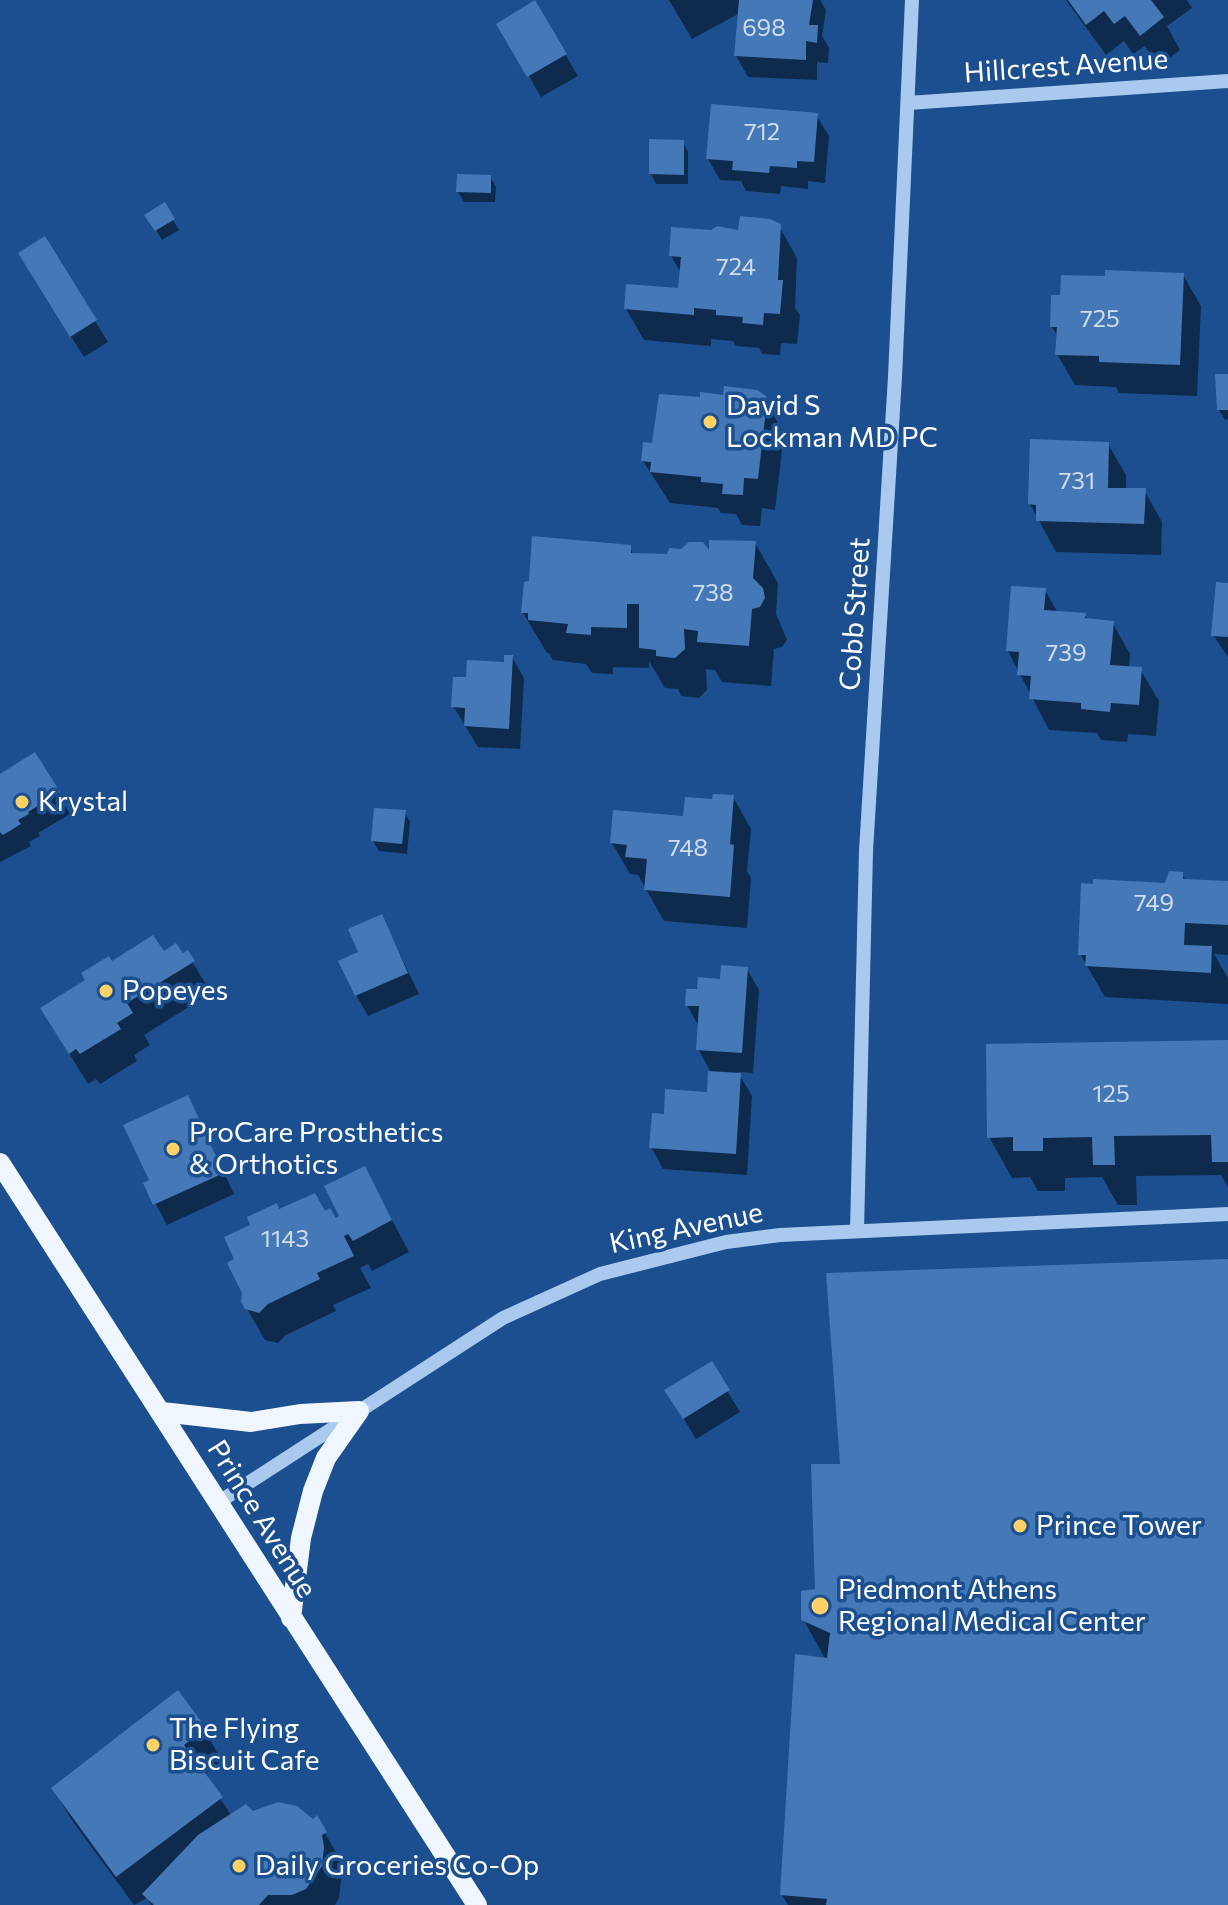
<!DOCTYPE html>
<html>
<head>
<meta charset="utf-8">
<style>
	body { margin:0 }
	canvas { display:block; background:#1b4f8f }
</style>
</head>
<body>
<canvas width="1228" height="1905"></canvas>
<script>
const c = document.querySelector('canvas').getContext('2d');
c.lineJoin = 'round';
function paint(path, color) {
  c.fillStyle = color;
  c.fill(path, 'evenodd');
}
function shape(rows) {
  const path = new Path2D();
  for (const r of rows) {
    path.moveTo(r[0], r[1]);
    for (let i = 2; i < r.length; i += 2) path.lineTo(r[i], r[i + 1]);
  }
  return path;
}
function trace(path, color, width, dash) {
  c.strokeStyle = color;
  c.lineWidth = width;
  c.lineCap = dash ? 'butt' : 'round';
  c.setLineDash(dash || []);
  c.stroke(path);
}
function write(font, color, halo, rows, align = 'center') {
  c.font = font + ' Commissioner,sans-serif';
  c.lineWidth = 7;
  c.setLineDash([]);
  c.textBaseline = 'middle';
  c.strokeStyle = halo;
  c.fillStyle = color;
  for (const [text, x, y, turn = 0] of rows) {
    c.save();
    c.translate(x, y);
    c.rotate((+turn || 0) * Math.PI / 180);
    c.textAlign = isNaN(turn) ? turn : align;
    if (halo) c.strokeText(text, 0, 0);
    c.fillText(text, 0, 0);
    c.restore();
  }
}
paint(shape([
	[669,0,820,0,826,10,822,36,829,48,828,63,817,62,817,80,748,77,736,56,740,13,692,39],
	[1066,0,1187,0,1192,8,1167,26,1180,50,1159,66,1145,46,1133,54,1124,41,1106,55],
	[535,3,578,76,541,97,499,24],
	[816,115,829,136,825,183,808,181,808,189,781,186,780,194,746,191,741,181,720,180,708,159],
	[683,142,688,152,688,184,656,184,651,174],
	[490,177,496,187,495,202,464,202,458,192],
	[164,205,179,230,162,240,147,215],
	[779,226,797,258,795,308,800,315,797,344,781,343,780,355,762,354,759,348,736,346,733,341,711,339,711,346,644,340,626,309,679,290,681,273,671,256,739,232],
	[44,239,108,342,84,357,32,275],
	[1183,275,1201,306,1197,396,1119,393,1116,387,1075,385,1057,354,1058,337,1052,327],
	[1228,376,1228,419,1225,420,1219,410],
	[764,398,784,434,775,510,762,508,760,526,742,525,736,514,721,513,718,508,670,503,643,461,654,445,701,400],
	[1108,444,1126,475,1126,490,1144,490,1162,522,1161,555,1056,552,1030,504],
	[755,543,778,583,776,614,787,640,782,647,774,649,771,686,722,682,715,670,706,669,707,690,699,698,681,696,678,689,665,688,649,661,649,668,613,667,613,674,592,673,586,664,553,660,549,653,547,653,523,613,629,547,634,555,712,555],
	[1228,585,1228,657,1213,635],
	[1045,590,1058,613,1085,615,1088,620,1112,622,1130,654,1129,669,1140,669,1159,701,1156,736,1128,734,1127,742,1101,740,1097,733,1049,730,1008,651],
	[512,657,524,678,520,749,478,747,453,706,468,680,506,664],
	[0,777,58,793,70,814,38,833,40,836,29,842,31,846,0,862],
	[733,797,751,829,747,871,751,878,747,928,664,921,638,875,630,874,612,843,685,818,714,802],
	[404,812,410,822,407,854,379,851,373,841],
	[1182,874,1186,881,1228,883,1228,955,1214,954,1228,978,1228,1004,1105,997,1080,954],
	[382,917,419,994,368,1016,356,995,361,953],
	[187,953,211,993,144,1035,150,1045,134,1055,137,1061,100,1084,96,1079,88,1084,61,1040,112,964,163,954,182,956],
	[747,969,759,990,753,1073,738,1072,752,1096,747,1175,663,1169,651,1147,665,1116,709,1094,710,1071,698,1049,699,1027,687,1005,699,991],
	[1228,1042,1228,1187,1221,1175,1136,1176,1137,1205,1118,1205,1102,1177,1065,1178,1065,1191,1038,1191,1030,1177,1012,1178,989,1137],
	[199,1119,234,1194,167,1225,145,1184,152,1181],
	[365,1169,409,1252,372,1271,368,1264,360,1268,371,1288,333,1305,336,1311,286,1335,278,1343,265,1340,243,1302,279,1212,324,1213,335,1220,342,1217],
	[1228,1261,1228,1905,788,1905,782,1895,826,1660,803,1619,817,1590,842,1466],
	[711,1364,740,1412,696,1439,679,1411],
	[177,1693,204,1729,222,1761,204,1775,232,1816,253,1813,313,1821,316,1818,343,1864,338,1867,341,1880,339,1898,335,1905,151,1905,147,1898,134,1905,71,1819,53,1788]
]), '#0007');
paint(shape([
	[535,0,567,54,527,77,496,24],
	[739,0,813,0,809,25,818,25,817,43,806,41,806,60,734,56],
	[1068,0,1151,0,1164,17,1140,36,1125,16,1114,24,1104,11,1086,25],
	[711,104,818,113,814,162,797,161,797,168,770,166,769,173,732,170,733,161,706,159],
	[649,139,684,140,684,175,649,174],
	[457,174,491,175,491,193,456,192],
	[165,202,175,219,155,231,144,215],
	[740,216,770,219,781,224,778,280,783,280,780,314,764,313,763,325,742,323,743,317,716,315,716,310,694,308,694,315,624,309,626,284,678,288,681,257,669,256,671,227,711,230,717,226,738,230],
	[45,236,97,320,70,337,18,253],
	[1105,270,1184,273,1180,365,1099,362,1099,356,1055,355,1057,327,1050,327,1051,295,1060,295,1061,275,1105,276],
	[1215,374,1228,374,1228,410,1217,410],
	[724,386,757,390,766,396,767,401,758,479,744,478,743,495,722,494,723,484,701,482,701,477,650,472,651,462,641,461,643,442,652,443,659,394,700,397,700,392,723,395],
	[1030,439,1109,442,1108,488,1146,488,1144,524,1036,521,1036,505,1028,504],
	[532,536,631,545,631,553,667,554,669,548,681,549,689,542,703,542,709,550,709,540,756,541,753,578,763,588,765,598,760,607,752,609,749,646,697,642,698,631,684,629,685,649,675,658,656,656,656,650,639,648,639,604,627,604,627,628,591,627,591,635,566,633,568,624,528,620,528,613,521,613,524,582,529,581],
	[1216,582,1228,583,1228,637,1211,636],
	[1011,586,1046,588,1044,610,1086,613,1085,618,1114,621,1110,665,1142,667,1139,705,1111,703,1110,712,1081,709,1081,703,1029,699,1031,676,1017,675,1019,652,1006,651],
	[504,655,513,655,509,729,464,726,465,708,451,707,453,677,466,677,467,660,504,662],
	[35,752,60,792,28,812,29,814,18,820,21,824,3,835,0,832,0,774],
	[713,794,734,795,730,844,734,845,730,897,644,890,647,859,625,857,627,845,610,843,613,810,683,816,685,797,712,799],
	[374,808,406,810,402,844,371,841],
	[1169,871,1183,872,1183,879,1228,881,1228,925,1185,923,1184,945,1212,946,1211,973,1085,966,1086,955,1078,955,1081,883,1093,884,1093,879,1165,883],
	[382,914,408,973,355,996,338,961,358,952,348,929],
	[153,935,164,951,176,943,183,953,188,950,195,961,127,1003,133,1013,117,1023,121,1029,80,1054,76,1049,69,1054,40,1008,85,980,81,973,109,956,112,961],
	[721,965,748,967,742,1053,696,1050,699,1006,685,1006,686,989,697,989,698,977,720,979],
	[1228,1040,1228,1162,1212,1162,1211,1135,1114,1136,1115,1165,1093,1165,1092,1137,1043,1138,1043,1151,1013,1151,1013,1137,987,1138,986,1044],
	[708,1071,741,1073,736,1154,649,1148,652,1113,664,1114,665,1089,707,1092],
	[188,1095,224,1173,153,1205,143,1183,149,1180,123,1125],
	[365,1166,392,1220,353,1241,348,1234,344,1236,354,1256,317,1273,320,1279,268,1304,259,1313,245,1309,241,1302,242,1293,227,1263,234,1259,224,1237,250,1225,247,1217,277,1203,279,1209,315,1193,325,1211,330,1208,336,1218,339,1216,324,1186],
	[1228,1259,1228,1905,826,1905,827,1899,780,1895,795,1654,827,1658,830,1633,801,1620,801,1591,815,1589,811,1464,840,1464,826,1273],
	[712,1361,730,1390,683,1419,664,1390],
	[178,1690,206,1728,184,1745,223,1797,116,1877,51,1788],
	[278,1802,297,1806,313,1819,317,1815,327,1832,322,1835,324,1847,322,1866,306,1889,292,1895,268,1895,259,1905,154,1905,142,1894,198,1835,246,1804,253,1811]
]), '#4478b7');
trace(shape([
	[908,103,1228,81],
	[857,1231,866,851,895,377,912,0],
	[219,1502,503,1318,600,1274,726,1242,780,1235,1228,1214]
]), '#a9c9ee', 14);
trace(shape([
	[0,1163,477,1905],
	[162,1412,251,1422,300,1414,359,1411],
	[291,1618,301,1538,313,1491,326,1458,359,1411]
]), '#f0f6ff', 20);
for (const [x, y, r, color] of [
	[710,422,8,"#ffd166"],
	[22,802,8,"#ffd166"],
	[106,991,8,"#ffd166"],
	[173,1149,8,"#ffd166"],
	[1020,1526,8,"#ffd166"],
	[820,1606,10,"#ffd166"],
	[153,1745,8,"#ffd166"],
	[239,1866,8,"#ffd166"]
]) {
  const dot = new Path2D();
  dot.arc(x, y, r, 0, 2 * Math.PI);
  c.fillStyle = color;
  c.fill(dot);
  trace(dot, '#1b4f8f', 3);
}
write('24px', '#d0dded', null, [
	["698",764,28],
	["712",762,132],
	["724",736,267],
	["725",1100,319],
	["731",1077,481],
	["738",713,593],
	["739",1066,653],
	["748",688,848],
	["749",1154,903],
	["125",1111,1094],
	["1143",285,1239]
]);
write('28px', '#fff', '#1b4f8f', [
	["Hillcrest Avenue",1066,66,-4],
	["Cobb Street",855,614,-86],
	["King Avenue",686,1228,-12],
	["Prince Avenue",262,1519,58]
]);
write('28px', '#fff', '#1b4f8f', [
	["David S",726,406],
	["Lockman MD PC",726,438],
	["Krystal",38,802],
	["Popeyes",122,991],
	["ProCare Prosthetics",189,1133],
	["& Orthotics",189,1165],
	["Prince Tower",1036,1526],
	["Piedmont Athens",838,1590],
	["Regional Medical Center",838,1622],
	["The Flying",169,1729],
	["Biscuit Cafe",169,1761],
	["Daily Groceries Co-Op",255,1866]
], 'left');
</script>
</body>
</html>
